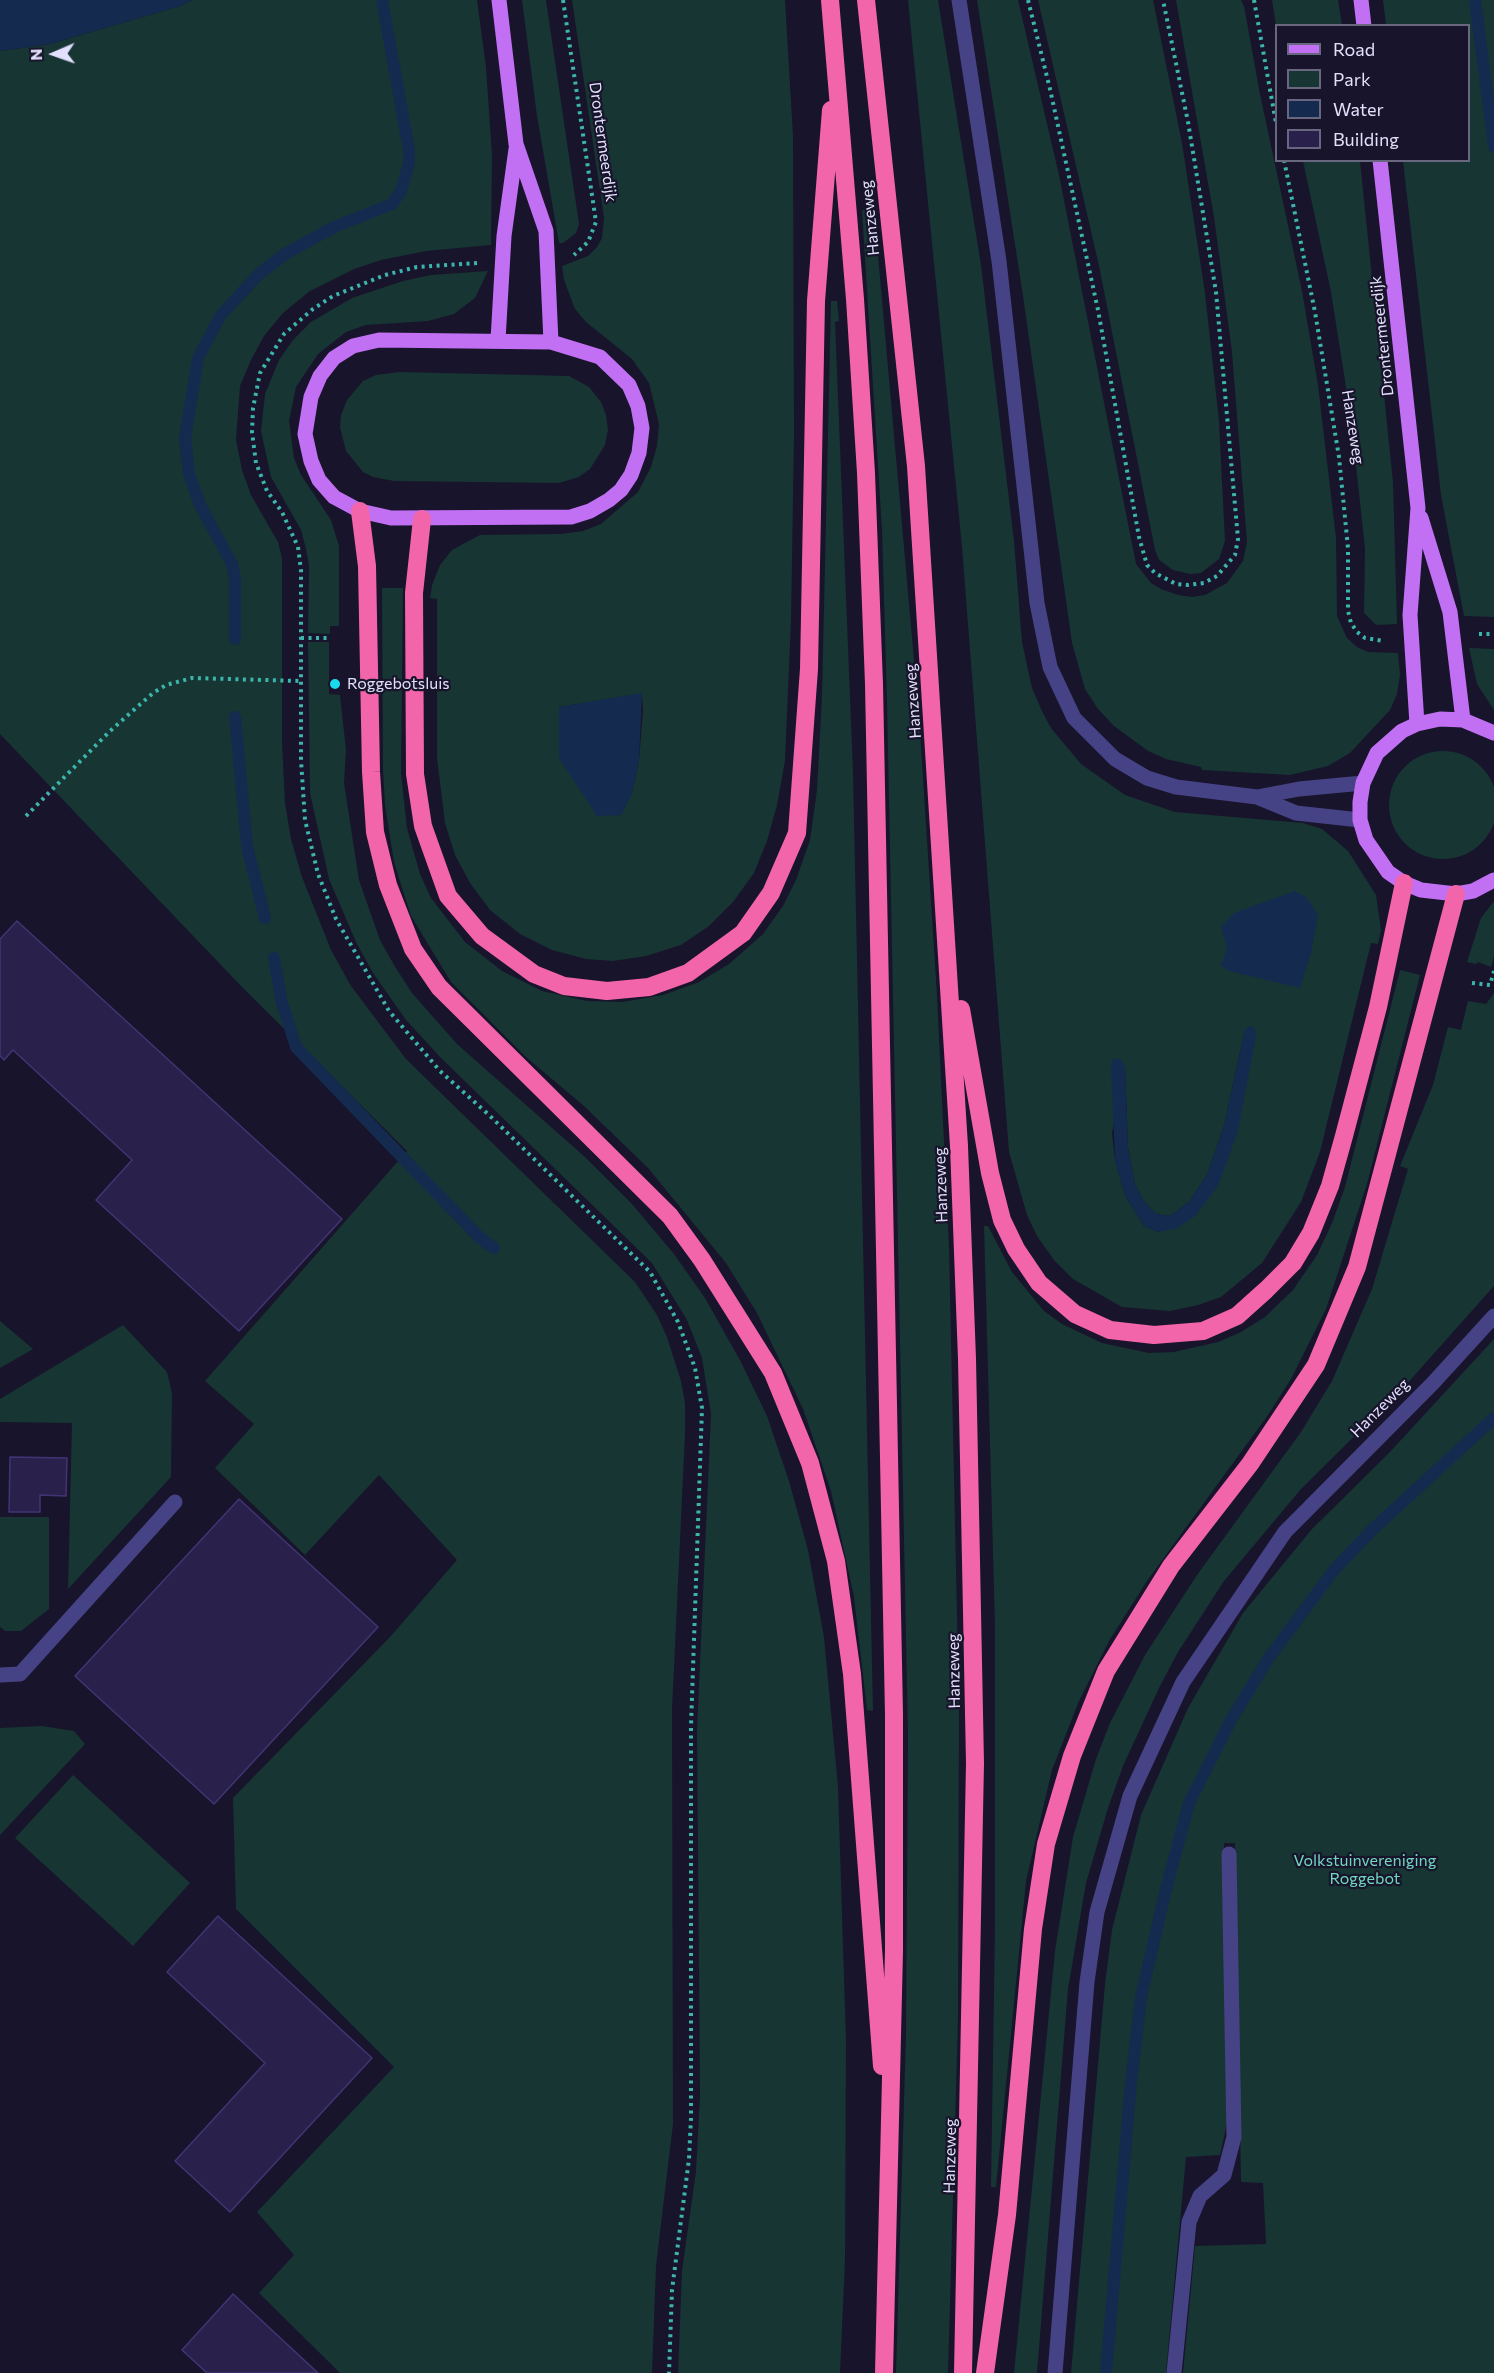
<!DOCTYPE html>
<html>
<head>
<meta charset="utf-8">
<style>
	body { margin:0 }
	#map { position:relative; width:1494px; height:2373px; overflow:hidden; background:#18142b; font-family:Commissioner,sans-serif }
	canvas { display:block }
	.legend { position:absolute; left:1275px; top:24px; width:195px; height:138px; box-sizing:border-box; background:#18142b; border:2px solid #69667f; margin:0; padding:8px 10px; list-style:none; font-size:18px; color:#e3e0fd }
	.legend li { display:flex; align-items:center; gap:12px; height:30px }
	.legend b { width:30px; border:2px solid #69667f }
	.north { position:absolute; left:24px; top:24px; width:60px; height:60px; -webkit-text-stroke:4px #18142b; paint-order:stroke; rotate:268deg; font-size:16px; font-weight:700; line-height:24px; text-align:center; color:#e3e0fd }
	.north::after { content:''; display:block; margin:auto; width:21px; height:27px; background:#e3e0fd; clip-path:polygon(50% 0,100% 100%,50% 72%,0 100%) }
</style>
</head>
<body>
<div id="map">
<canvas width="1494" height="2373"></canvas>
<ul class="legend">
<li><b style="height:8px;background:#c170f3"></b>Road</li>
<li><b style="height:16px;background:#173533"></b>Park</li>
<li><b style="height:16px;background:#142b4f"></b>Water</li>
<li><b style="height:16px;background:#29214b"></b>Building</li>
</ul>
<div class="north">N</div>
</div>
<script>
const c = document.querySelector('canvas').getContext('2d');
c.lineJoin = 'round';
function paint(path, color) {
  c.fillStyle = color;
  c.fill(path, 'evenodd');
}
function shape(rows) {
  const path = new Path2D();
  for (const r of rows) {
    if (r.length === 3) {
      path.moveTo(r[0] + r[2], r[1]);
      path.arc(r[0], r[1], r[2], 0, 2 * Math.PI);
      continue;
    }
    path.moveTo(r[0], r[1]);
    for (let i = 2; i < r.length; i += 2) path.lineTo(r[i], r[i + 1]);
  }
  return path;
}
function trace(path, color, width, dash) {
  c.strokeStyle = color;
  c.lineWidth = width;
  c.lineCap = dash ? 'butt' : 'round';
  c.setLineDash(dash || []);
  c.stroke(path);
}
function write(font, color, halo, rows, align = 'center') {
  c.font = font + ' Commissioner,sans-serif';
  c.lineWidth = 4.5;
  c.setLineDash([]);
  c.textBaseline = 'middle';
  c.strokeStyle = halo;
  c.fillStyle = color;
  for (const [text, x, y, turn = 0] of rows) {
    c.save();
    c.translate(x, y);
    c.rotate((+turn || 0) * Math.PI / 180);
    c.textAlign = isNaN(turn) ? turn : align;
    if (halo) c.strokeText(text, 0, 0);
    c.fillText(text, 0, 0);
    c.restore();
  }
}
paint(shape([
	[192,0,477,0,486,67,492,155,491,245,426,251,381,260,354,269,310,291,283,313,264,336,251,360,240,386,236,440,242,470,251,495,278,542,282,558,282,741,285,803,291,839,302,877,331,950,351,986,406,1059,635,1282,657,1315,667,1337,681,1381,685,1403,685,1434,672,1710,673,2124,656,2266,652,2373,340,2373,259,2293,294,2255,257,2212,394,2067,236,1909,233,1798,390,1637,457,1560,379,1475,305,1555,215,1468,254,1424,205,1381,407,1151,241,986,0,734,0,51,50,44,180,6],
	[522,0,546,0,579,224,576,233,563,243,559,243,537,116],
	[572,0,785,0,793,136,794,435,791,621,785,761,777,805,767,841,754,873,733,902,709,926,681,945,646,956,613,961,586,959,552,950,520,934,490,910,470,883,455,855,445,823,437,758,437,599,430,598,432,585,440,565,452,550,480,535,561,534,583,531,601,524,638,492,651,467,657,446,659,424,649,383,632,359,586,322,575,309,564,280,562,266,588,256,597,247,602,238,604,218],
	[642,694,643,711,639,760,632,793,621,814,559,707],
	[908,0,938,0,981,265,1014,541,1022,642,1032,688,1042,711,1051,728,1081,764,1125,795,1175,812,1303,823,1322,829,1348,851,1376,895,1381,930,1378,944,1371,943,1320,1152,1301,1202,1262,1263,1221,1297,1198,1305,1170,1311,1122,1307,1073,1279,1054,1260,1037,1236,1027,1215,1009,1152,962,547],
	[1245,1029,1218,1186,1159,1232,1144,1226,1125,1195,1115,1160,1112,1133,1125,1067,1128,1148,1135,1184,1143,1200,1156,1214,1170,1216,1189,1202,1207,1175,1224,1126],
	[977,0,1018,0,1059,175,1136,564,1151,583,1161,589,1178,595,1192,597,1205,595,1227,583,1243,561,1247,542,1232,352,1214,217,1176,0,1241,0,1244,6,1260,94,1302,291,1318,385,1336,538,1337,616,1347,638,1357,647,1368,652,1398,653,1400,675,1397,694,1390,710,1350,753,1328,766,1290,775,1202,770,1201,767,1166,759,1148,751,1114,726,1098,709,1085,689,1072,643,1023,296],
	[1038,0,1153,0,1182,143,1205,293,1219,421,1225,541,1219,559,1201,573,1190,574,1173,570,1159,560,1155,550,1099,266],
	[1272,0,1338,0,1342,25,1276,26],
	[1383,0,1494,0,1494,617,1464,616,1441,495,1403,161,1468,160,1468,26,1386,25],
	[1303,161,1360,161,1393,482,1397,624,1376,625,1364,613,1365,549,1351,419,1331,292],
	[862,210,874,210,919,716,937,995,949,1247,959,1707,958,2020,948,2373,896,2373,906,2033,908,1736,887,702,882,530],
	[488,271,475,298,454,314,428,321,366,325,346,332,318,354,296,387,289,421,294,458,301,475,331,520,339,546,339,626,330,626,330,634,308,633,309,566,306,549,301,530,271,477,261,431,265,394,279,360,293,340,311,322,352,298,403,281,431,275],
	[831,301,837,301,839,321,835,322,853,772,873,1711,867,1710,854,1597,831,1491,803,1409,757,1313,726,1263,648,1168,584,1106,527,1058,451,982,411,916,402,888,394,862,385,805,383,769,382,588,403,588,401,773,407,828,420,874,431,898,465,942,502,971,542,991,587,1001,622,1002,663,995,699,982,729,964,763,934,783,906,796,880,810,840,817,790,822,695],
	[400,372,569,376,589,387,601,402,606,415,608,430,605,445,590,469,579,477,559,483,394,481,373,477,363,472,346,451,340,427,341,415,347,400,363,381,376,375],
	[308,642,329,642,329,694,340,695,346,750,344,783,359,880,380,940,394,965,412,993,457,1044,585,1157,632,1204,674,1254,705,1298,741,1362,767,1416,789,1481,808,1550,824,1637,838,1787,846,2041,845,2261,840,2373,678,2373,682,2271,696,2171,700,2095,697,1730,711,1414,702,1358,687,1320,652,1263,441,1058,406,1020,373,973,356,942,329,879,310,793],
	[1469,648,1494,649,1494,710,1477,684],
	[1443,805,54],
	[1494,901,1494,956,1491,967,1478,962,1476,964,1467,962,1481,918],
	[1400,970,1420,975,1367,1184,1326,1309,1291,1379,1268,1415,1147,1581,1109,1641,1079,1701,1052,1770,1026,1881,996,2187,991,2187,995,1926,995,1625,984,1226,988,1226,1012,1272,1044,1311,1062,1324,1102,1343,1149,1353,1174,1352,1218,1342,1241,1332,1265,1317,1293,1290,1317,1255,1332,1223,1345,1187],
	[1494,993,1494,1286,1405,1386,1301,1489,1224,1581,1178,1652,1160,1686,1123,1766,1108,1808,1086,1883,1068,1989,1037,2373,1014,2373,1055,1951,1073,1837,1096,1759,1110,1723,1145,1655,1197,1575,1301,1432,1332,1381,1372,1289,1408,1169,1400,1166,1433,1085,1448,1027,1461,1030,1468,1001,1486,1004],
	[0,1321,33,1349,0,1368],
	[123,1325,167,1372,172,1393,171,1477,68,1589,72,1423,0,1422,0,1399],
	[1494,1339,1494,2373,1183,2373,1195,2246,1266,2244,1263,2183,1241,2182,1235,1843,1224,1843,1229,2114,1220,2155,1186,2157,1166,2373,1071,2373,1105,1984,1112,1930,1141,1815,1188,1708,1243,1613,1312,1529,1389,1453],
	[0,1517,49,1517,49,1609,21,1631,5,1631,0,1627],
	[42,1726,74,1731,85,1744,0,1835,0,1728],
	[73,1775,190,1883,133,1946,15,1838]
]), '#173533');
paint(shape([
	[0,0,192,0,180,6,50,44,0,51],
	[642,693,639,760,632,793,621,815,597,816,559,758,559,707],
	[1295,891,1306,897,1318,915,1311,953,1300,988,1229,971,1221,965,1227,949,1221,927,1234,913],
	[1250,1026,1255,1029,1256,1036,1237,1134,1218,1186,1196,1215,1178,1228,1159,1232,1144,1226,1125,1195,1115,1160,1111,1064,1114,1059,1121,1059,1125,1067,1128,1148,1135,1184,1143,1200,1156,1214,1170,1216,1189,1202,1207,1175,1224,1126,1245,1029]
]), '#142b4f');
trace(shape([
	[1475,0,1494,147],
	[235,639,235,578,232,564,200,505,189,474,185,438,198,358,221,315,259,274,285,254,334,227,392,204,401,191,409,163,409,150,382,0],
	[235,717,247,846,265,918],
	[274,958,282,1003,296,1047,480,1238,494,1248],
	[1106,2373,1131,2083,1141,1997,1166,1889,1189,1803,1231,1720,1268,1659,1334,1570,1372,1530,1494,1418]
]), '#142b4f', 12);
const building = shape([
	[17,921,342,1219,239,1331,96,1200,132,1160,13,1050,4,1060,0,1056,0,939,17,921],
	[10,1457,67,1458,66,1496,40,1495,40,1512,9,1512,10,1457],
	[239,1499,378,1627,214,1804,75,1676,239,1499],
	[218,1916,372,2058,230,2212,175,2161,265,2063,167,1972,218,1916],
	[233,2294,318,2373,207,2373,182,2350,233,2294]
]);
paint(building, '#29214b');
trace(building, '#413575', 1.5);
trace(shape([
	[563,0,596,222,588,242,574,255],
	[1028,0,1050,89,1098,310,1139,537,1147,565,1155,573,1176,584,1188,585,1204,583,1217,576,1235,555,1238,539,1216,292,1188,122,1163,0],
	[1254,0,1276,123],
	[1284,160,1315,312,1339,457,1348,548,1348,611,1351,623,1357,632,1365,638,1384,641],
	[477,263,417,267,385,275,333,296,313,309,284,334,260,373,253,408,252,432,256,463,267,491,282,512,298,547,301,570,301,760,305,820,318,874,336,919,389,1011,440,1071,489,1115,650,1272,678,1322,695,1368,702,1408,691,1726,691,2118,689,2159,672,2290,669,2373],
	[1479,634,1494,634],
	[301,638,329,638],
	[26,816,110,731,153,693,166,685,192,678,301,681],
	[1472,983,1490,985,1494,971]
]), '#3cb5ad', 4, [3, 4.5]);
trace(shape([
	[959,0,999,261,1037,603,1050,667,1074,718,1115,759,1147,778,1176,787,1257,797,1299,789,1363,783],
	[1257,797,1296,813,1360,820],
	[0,1675,20,1674,175,1502],
	[1055,2373,1087,1982,1097,1912,1130,1796,1183,1682,1285,1532,1433,1383,1494,1316],
	[1174,2373,1189,2222,1200,2196,1224,2175,1234,2137,1229,1854]
]), '#454386', 15);
trace(shape([
	[499,0,516,144,546,231,551,342],
	[1361,0,1364,26],
	[1380,160,1418,508,1410,615,1417,724],
	[379,340,551,342,600,357,629,385,638,406,642,428,639,453,631,475,621,490,609,500,590,511,571,517,391,518,360,511,334,497,319,480,311,461,305,434,311,397,320,376,334,358,353,346,379,340],
	[498,340,504,236,516,149],
	[1421,518,1450,612,1463,720],
	[1494,733,1463,720,1440,719,1417,724,1402,731,1377,753,1363,783,1360,802,1360,820,1366,840,1388,872,1404,883,1421,890,1456,894,1473,891,1494,880]
]), '#c170f3', 15);
trace(shape([
	[830,0,855,299,866,473,874,684,894,1714,894,1951,884,2373],
	[866,0,916,466,959,1146,967,1359,975,1763,963,2373],
	[360,511,367,566,371,772,375,832,388,885,413,949,439,987,670,1216,702,1260,773,1373,810,1463,836,1561,852,1674,882,2066],
	[422,519,414,593,415,774,423,826,448,896,482,936,534,974,564,986,607,991,649,987,688,973,743,933,771,893,797,833,809,669,816,301,831,110],
	[961,1009,990,1173,1002,1220,1016,1249,1039,1283,1075,1314,1110,1330,1154,1335,1203,1331,1237,1316,1266,1290,1293,1263,1311,1233,1330,1186,1344,1136,1378,1007,1404,883],
	[985,2373,1007,2215,1033,1929,1046,1844,1072,1756,1106,1671,1171,1566,1250,1464,1316,1365,1357,1267,1456,894]
]), '#f365aa', 18);
for (const [x, y, r, color] of [
	[335,684,6,"#1cdaed"]
]) {
  const dot = new Path2D();
  dot.arc(x, y, r, 0, 2 * Math.PI);
  c.fillStyle = color;
  c.fill(dot);
  trace(dot, '#18142b', 2);
}
write('16px', '#e3e0fd', '#18142b', [
	["Drontermeerdijk",603,142,82],
	["Hanzeweg",870,218,-96],
	["Drontermeerdijk",1382,336,-96],
	["Hanzeweg",1353,427,81],
	["Hanzeweg",913,701,-94],
	["Hanzeweg",941,1185,-92],
	["Hanzeweg",1380,1408,-45],
	["Hanzeweg",954,1671,-91],
	["Hanzeweg",950,2156,-89]
]);
write('16px', '#e3e0fd', '#18142b', [
	["Roggebotsluis",347,684]
], 'left');
write('16px', '#70d8be', '#18142b', [
	["Volkstuinvereniging",1365,1861],
	["Roggebot",1365,1879]
]);
</script>
</body>
</html>
